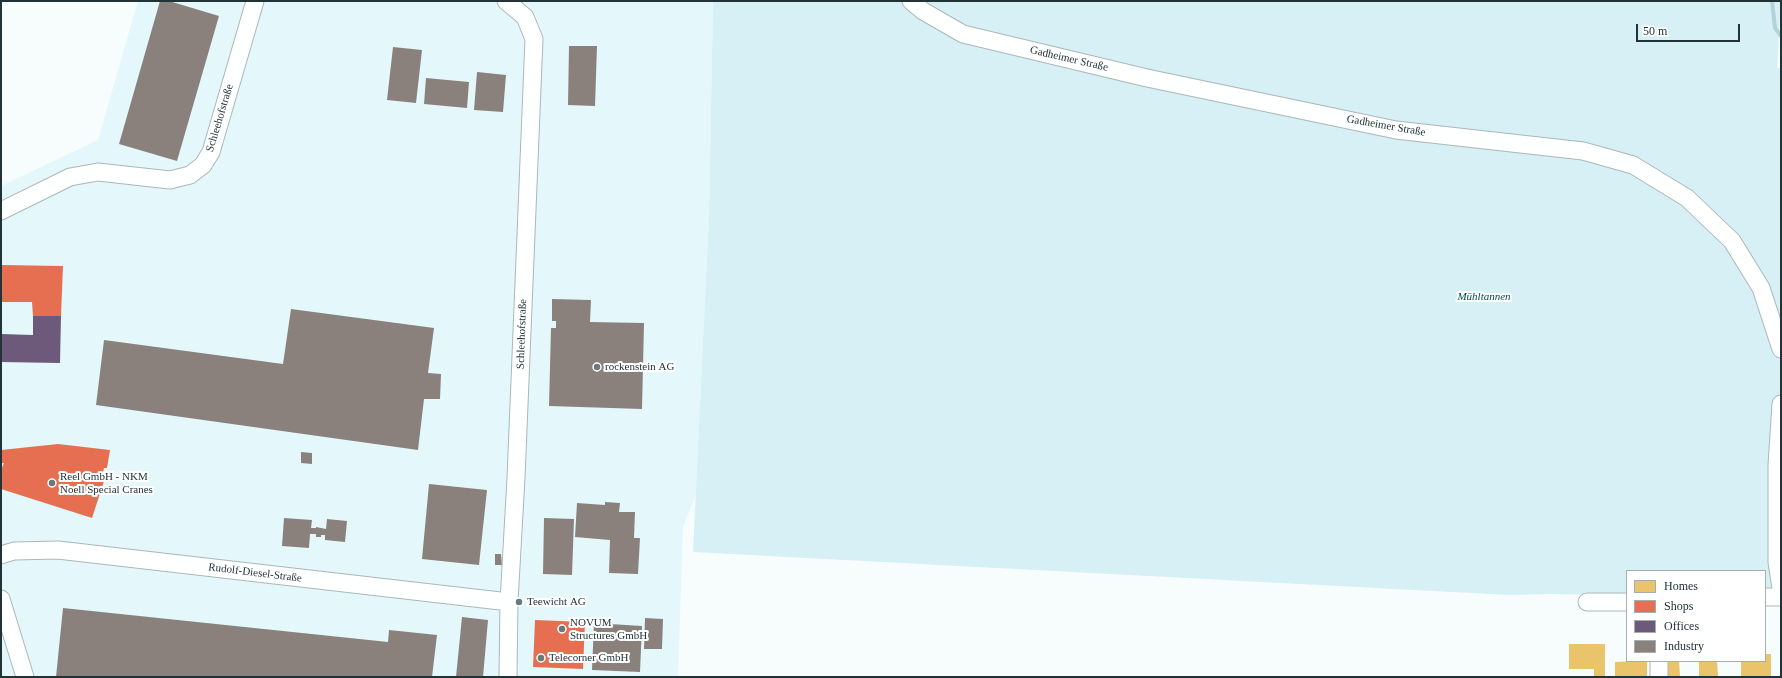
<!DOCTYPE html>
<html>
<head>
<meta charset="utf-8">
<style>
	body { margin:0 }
	#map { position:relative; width:1782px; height:678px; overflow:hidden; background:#f7fcfc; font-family:Georgia,serif }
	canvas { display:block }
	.frame { position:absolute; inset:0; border:2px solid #213337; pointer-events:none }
	.legend { position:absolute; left:1626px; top:570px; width:140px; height:92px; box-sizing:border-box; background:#fff; border:1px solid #a6adaf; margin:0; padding:5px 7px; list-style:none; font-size:12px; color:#213337 }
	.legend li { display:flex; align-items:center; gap:8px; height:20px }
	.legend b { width:20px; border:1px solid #a6adaf }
	.scale { position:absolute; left:1636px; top:24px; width:104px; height:18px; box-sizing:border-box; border:2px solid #213337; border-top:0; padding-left:5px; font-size:12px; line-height:14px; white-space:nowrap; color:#213337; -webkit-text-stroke:3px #fff; paint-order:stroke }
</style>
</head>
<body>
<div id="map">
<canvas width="1782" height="678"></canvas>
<div class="frame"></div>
<ul class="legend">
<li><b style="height:11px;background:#e9c46a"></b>Homes</li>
<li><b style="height:11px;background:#e76f51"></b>Shops</li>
<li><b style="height:11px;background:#6d597a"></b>Offices</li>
<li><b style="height:11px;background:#8a817c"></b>Industry</li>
</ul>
<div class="scale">50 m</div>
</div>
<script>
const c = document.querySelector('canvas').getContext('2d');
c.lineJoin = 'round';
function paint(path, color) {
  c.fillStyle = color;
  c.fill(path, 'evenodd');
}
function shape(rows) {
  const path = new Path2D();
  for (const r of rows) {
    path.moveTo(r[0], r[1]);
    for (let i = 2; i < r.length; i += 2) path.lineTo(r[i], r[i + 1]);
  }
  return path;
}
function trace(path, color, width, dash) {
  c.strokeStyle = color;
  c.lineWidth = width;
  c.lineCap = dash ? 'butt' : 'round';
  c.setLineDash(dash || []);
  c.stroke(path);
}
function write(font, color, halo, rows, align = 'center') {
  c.font = font + ' Georgia,serif';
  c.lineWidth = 4;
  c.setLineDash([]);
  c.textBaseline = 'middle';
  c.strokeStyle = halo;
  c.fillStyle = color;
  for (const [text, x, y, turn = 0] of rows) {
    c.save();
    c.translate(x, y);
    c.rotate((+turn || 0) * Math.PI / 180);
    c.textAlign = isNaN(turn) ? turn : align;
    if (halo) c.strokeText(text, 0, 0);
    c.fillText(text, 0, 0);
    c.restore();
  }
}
paint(shape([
	[138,1,713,1,709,215,696,495,683,527,678,677,1,677,1,186,98,140]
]), '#e4f8fc');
paint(shape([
	[713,1,1781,1,1777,68,1781,68,1781,599,1765,598,1765,571,1627,571,1627,595,1548,594,1509,595,693,552,709,215]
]), '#d7f0f5');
paint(shape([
	[1569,644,1605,644,1605,677,1594,677,1594,669,1569,669],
	[1765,654,1771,654,1771,677,1741,677,1741,661,1765,661],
	[1635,661,1647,661,1647,677,1615,677,1615,662],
	[1664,661,1679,661,1680,676,1665,677],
	[1699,661,1717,661,1718,676,1699,677]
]), '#e9c46a');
paint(shape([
	[1,265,63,266,61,316,33,316,32,302,1,302],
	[58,444,110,450,107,468,104,468,102,477,105,478,92,518,1,489,1,470,4,463,1,463,1,450],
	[535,620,585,622,583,669,533,667]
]), '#e76f51');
paint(shape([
	[33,316,61,316,60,363,1,362,1,334,33,335]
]), '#6d597a');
paint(shape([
	[160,1,169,1,219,16,177,161,119,144],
	[569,46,597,46,595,106,568,105],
	[393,47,422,50,416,103,387,100],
	[477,72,506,75,503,112,474,110],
	[426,78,469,82,467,108,424,104],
	[552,299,591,300,590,322,644,323,642,409,549,406,551,328,556,328,556,321,552,321],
	[291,309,434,328,428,373,441,374,440,399,424,399,418,450,96,405,104,340,283,364],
	[301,452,312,453,312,464,301,463],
	[429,484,487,490,479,565,422,559],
	[605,502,620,503,619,512,635,512,634,538,640,538,638,574,609,573,610,540,575,537,577,503,605,505],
	[284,518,312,520,311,528,316,528,316,527,326,529,327,519,347,521,345,542,325,540,325,535,321,535,321,537,316,537,316,534,310,534,309,548,282,546],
	[544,518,574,519,572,575,543,574],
	[495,554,501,554,502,565,495,565],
	[63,608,388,642,389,630,437,635,432,677,56,677],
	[462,617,488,620,483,677,456,677],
	[645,618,663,619,662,649,644,649],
	[594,623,642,626,640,672,592,670]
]), '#8a817c');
trace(shape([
	[1772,1,1775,28,1781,36]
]), '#b2d3d9', 4);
const minor = shape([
	[506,1,525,17,534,39,516,478,509,602,508,677],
	[911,1,923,11,963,34,1147,78,1396,130,1583,151,1633,165,1687,198,1732,241,1761,288,1781,349],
	[1,211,70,177,98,172,170,180,190,175,203,165,211,152,255,1],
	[1781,404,1777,465,1777,562,1781,588],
	[1,555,14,551,58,550,509,602],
	[1765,597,1781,597],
	[1,599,25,677],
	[1587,602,1627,602],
	[1659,661,1659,677]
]);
trace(minor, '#acb7b8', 19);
trace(minor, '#feffff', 17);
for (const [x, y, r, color] of [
	[597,367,4,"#6c797c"],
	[52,483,4,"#6c797c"],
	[519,602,4,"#6c797c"],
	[562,629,4,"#6c797c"],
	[541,658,4,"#6c797c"]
]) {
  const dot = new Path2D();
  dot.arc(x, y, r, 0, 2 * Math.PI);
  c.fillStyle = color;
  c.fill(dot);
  trace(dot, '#fff', 1.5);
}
write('11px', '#213337', '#fff', [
	["Gadheimer Straße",1069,59,13],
	["Schleehofstraße",220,118,-73],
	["Gadheimer Straße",1386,126,10],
	["Schleehofstraße",522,334,-88],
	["Rudolf-Diesel-Straße",255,573,7]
]);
write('italic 11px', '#024853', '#fff', [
	["Mühltannen",1484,297]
]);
write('11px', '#213337', '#fff', [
	["rockenstein AG",605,367],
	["Reel GmbH - NKM",60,477],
	["Noell Special Cranes",60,490],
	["Teewicht AG",527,602],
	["NOVUM",570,623],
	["Structures GmbH",570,636],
	["Telecorner GmbH",549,658]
], 'left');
</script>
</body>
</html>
